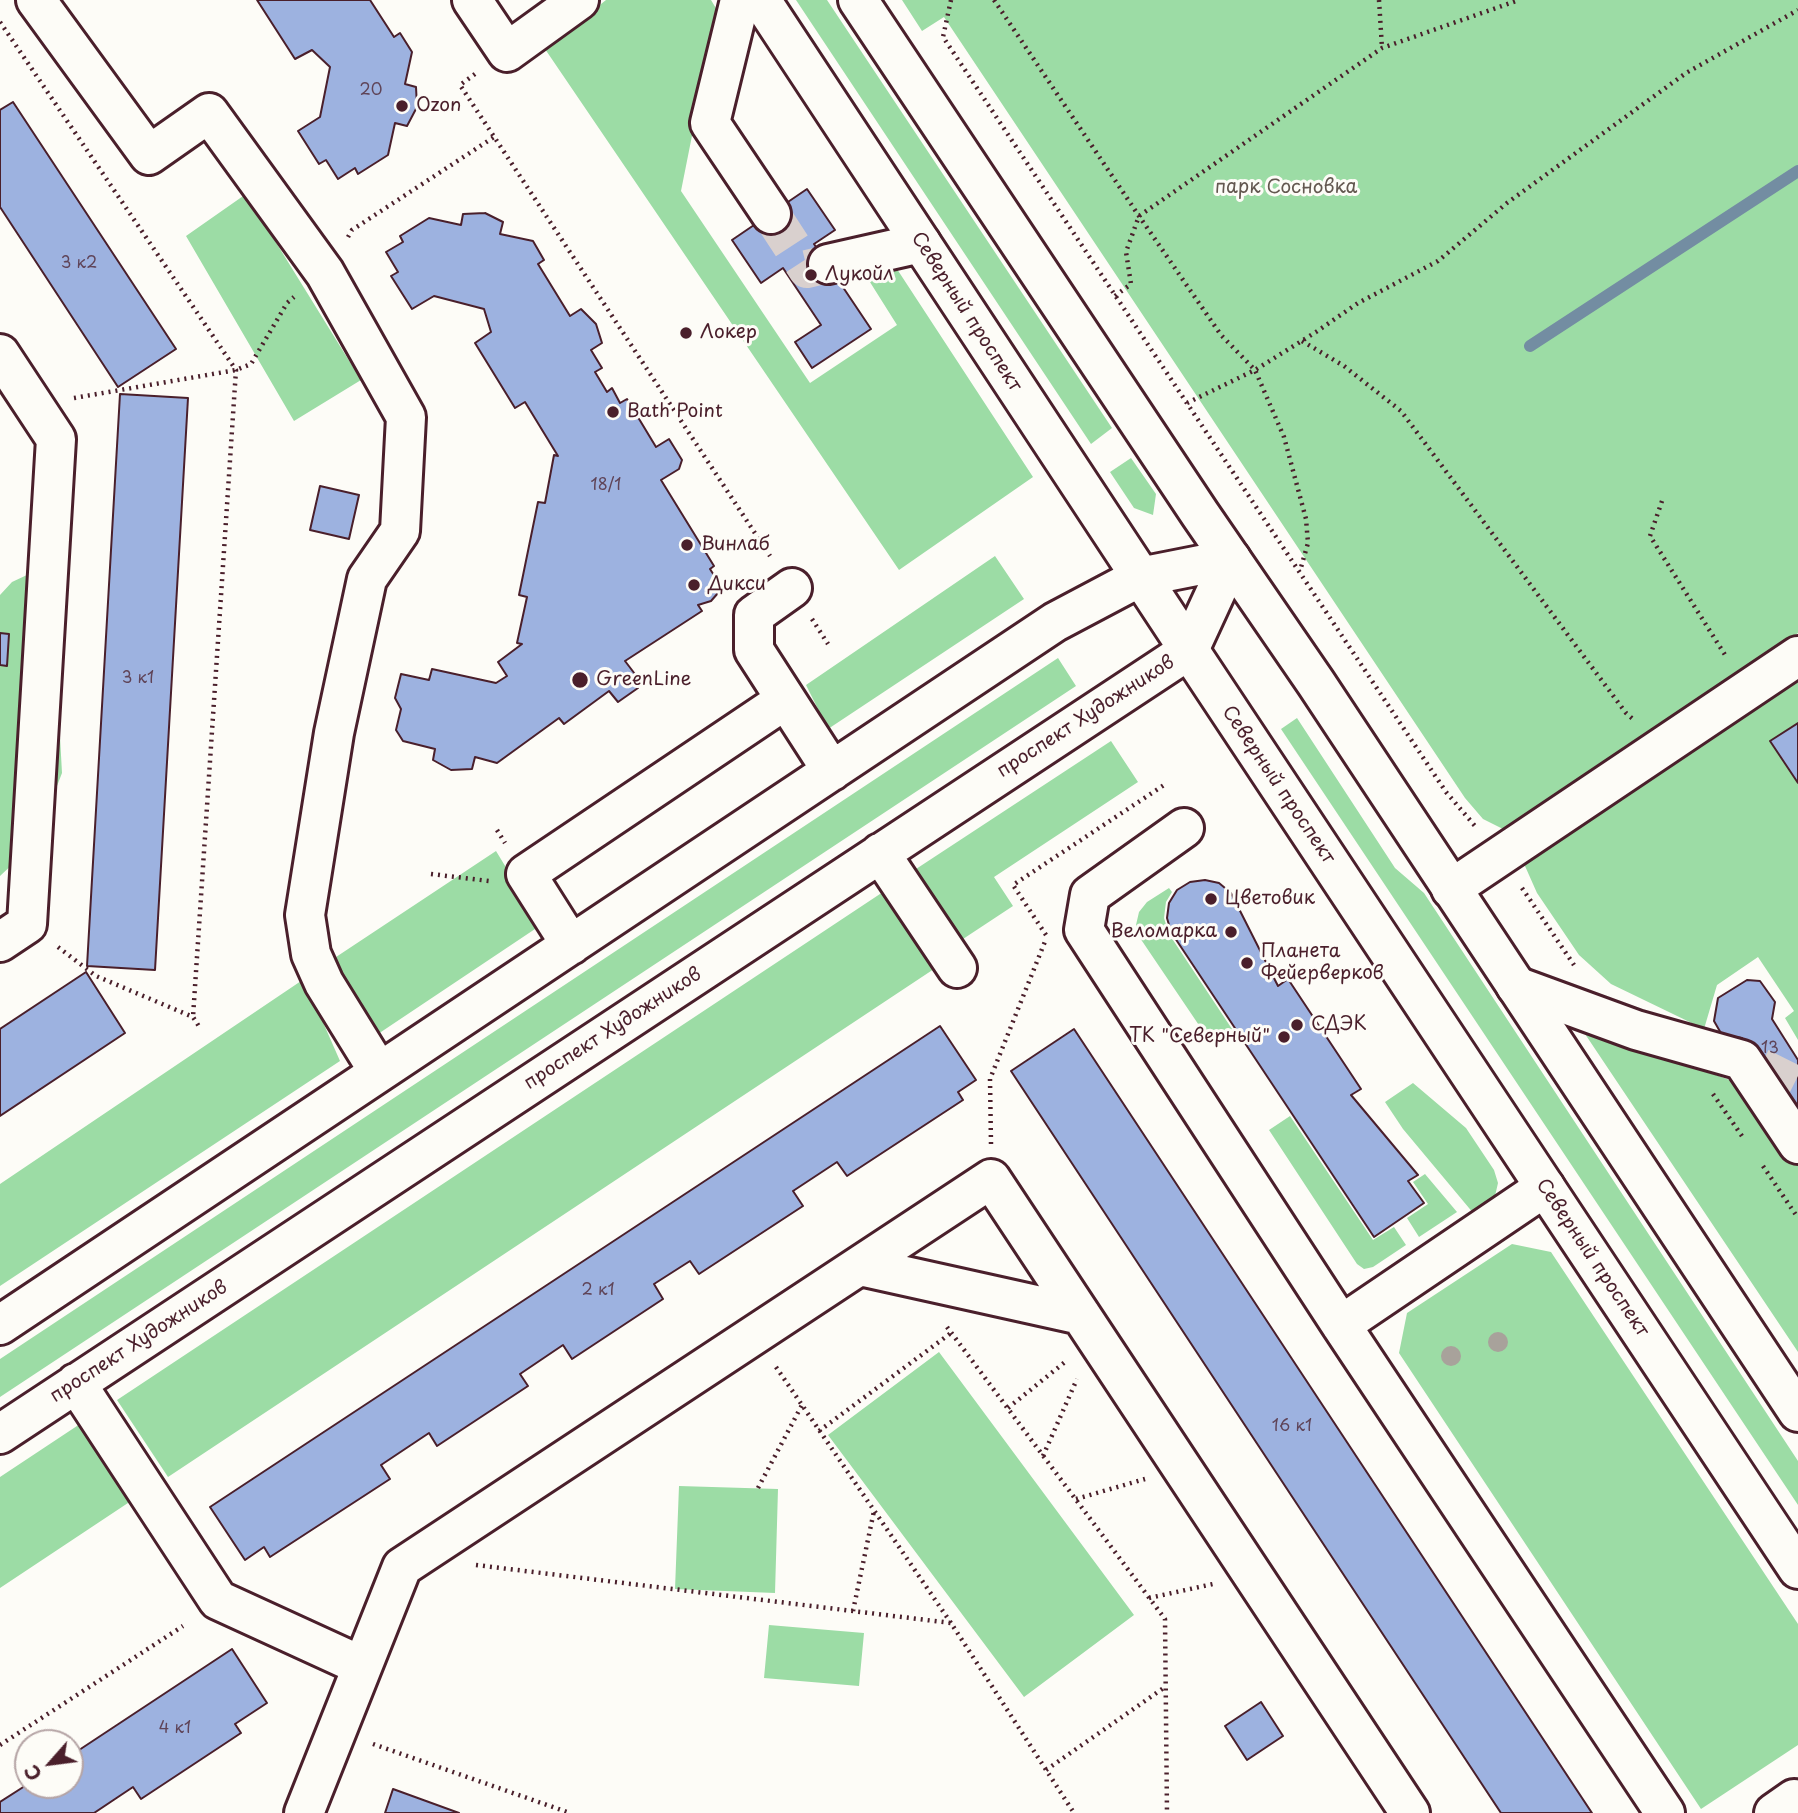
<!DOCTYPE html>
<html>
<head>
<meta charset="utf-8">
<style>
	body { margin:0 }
	#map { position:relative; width:1798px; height:1813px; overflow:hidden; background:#fdfcf7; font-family:"Playpen Sans",sans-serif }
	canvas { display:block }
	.north { position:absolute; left:14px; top:1729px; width:70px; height:70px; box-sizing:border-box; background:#fdfcf7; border:2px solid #b5a4a5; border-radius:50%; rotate:242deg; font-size:19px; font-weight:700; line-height:28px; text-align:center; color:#4a1f2b }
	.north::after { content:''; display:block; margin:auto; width:24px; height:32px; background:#4a1f2b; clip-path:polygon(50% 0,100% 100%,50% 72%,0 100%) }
</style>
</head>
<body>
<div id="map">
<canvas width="1798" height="1813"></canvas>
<div class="north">С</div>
</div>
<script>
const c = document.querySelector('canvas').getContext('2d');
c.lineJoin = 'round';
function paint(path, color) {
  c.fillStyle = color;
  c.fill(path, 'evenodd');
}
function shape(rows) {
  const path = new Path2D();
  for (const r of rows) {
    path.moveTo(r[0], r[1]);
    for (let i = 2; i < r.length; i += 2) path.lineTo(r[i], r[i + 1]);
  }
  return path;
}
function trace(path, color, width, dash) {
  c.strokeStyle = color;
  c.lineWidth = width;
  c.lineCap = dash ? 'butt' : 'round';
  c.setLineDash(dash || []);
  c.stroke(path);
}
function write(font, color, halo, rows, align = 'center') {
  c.font = font + ' "Playpen Sans",sans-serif';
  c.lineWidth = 6;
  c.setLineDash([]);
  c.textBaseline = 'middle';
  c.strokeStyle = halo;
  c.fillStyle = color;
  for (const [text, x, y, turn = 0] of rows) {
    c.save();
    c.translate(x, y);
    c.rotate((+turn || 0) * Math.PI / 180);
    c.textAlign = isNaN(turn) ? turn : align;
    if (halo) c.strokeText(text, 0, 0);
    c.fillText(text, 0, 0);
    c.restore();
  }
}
paint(shape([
	[606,0,711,0,717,10,681,191,810,383,897,325,863,271,895,266,1033,477,899,570,545,49],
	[796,0,827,0,1112,428,1091,444],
	[902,0,1798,0,1798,633,1507,831,1483,819,1465,798,944,17,922,31],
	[246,194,361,380,294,421,186,236],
	[1131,458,1156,494,1153,515,1134,508,1110,472],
	[995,556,1024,599,828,729,806,685],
	[44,567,56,665,62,773,35,843,0,876,0,595,12,582],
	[1058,658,1076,686,0,1397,0,1359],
	[1798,675,1798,723,1770,741,1798,783,1798,1040,1785,1018,1794,1011,1758,957,1717,985,1704,1029,1611,984,1579,955,1537,893,1521,857],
	[1297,718,1395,868,1424,893,1798,1461,1798,1505,1281,729],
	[1111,741,1138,782,994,877,1013,906,963,939,916,869],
	[496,851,541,925,378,1034,330,961],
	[1169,888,1172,892,1166,902,1164,918,1169,934,1232,1029,1211,1043,1140,938,1136,925,1139,912,1147,902],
	[883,892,934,969,168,1477,117,1400],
	[304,979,340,1061,0,1286,0,1184],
	[1581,1028,1750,1087,1798,1161,1798,1352],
	[1413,1083,1466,1128,1494,1170,1498,1183,1495,1196,1487,1206,1474,1214,1403,1129,1385,1102],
	[1290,1116,1373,1240,1394,1227,1406,1245,1373,1267,1364,1269,1357,1264,1269,1130],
	[1425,1174,1457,1212,1419,1237,1407,1218,1428,1204,1413,1182],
	[1512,1244,1551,1252,1798,1624,1798,1745,1701,1809,1399,1353,1407,1313],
	[939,1352,1134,1615,1024,1697,828,1435],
	[86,1420,137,1497,0,1588,0,1477],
	[679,1486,778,1489,775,1593,675,1589],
	[769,1625,864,1633,859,1686,764,1678]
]), '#9cdca5');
trace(shape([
	[1530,346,1798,171]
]), '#738da2', 12);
const building = shape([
	[257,0,370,0,394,37,400,33,412,52,405,84,416,87,417,107,407,126,395,123,388,155,358,174,355,168,338,179,326,160,319,164,298,131,320,117,330,67,312,50,295,59,257,0],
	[13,102,176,349,118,387,0,207,0,110,13,102],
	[807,189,835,230,814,244,871,329,812,368,795,342,821,325,783,268,761,283,732,240,807,189],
	[485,213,503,222,500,234,533,241,544,260,538,264,570,316,581,309,596,324,602,343,591,350,602,368,595,372,607,392,612,388,620,403,627,399,656,447,669,439,682,460,679,469,661,480,714,566,710,569,717,580,718,593,711,601,698,605,702,611,625,661,638,678,638,688,618,702,609,691,564,724,559,718,497,763,475,757,472,769,451,770,433,760,435,749,403,741,396,730,401,709,395,698,401,674,429,680,432,669,496,683,507,676,498,662,522,644,517,643,527,597,519,595,538,502,545,503,554,455,558,456,525,402,515,408,475,343,491,332,484,309,434,296,412,309,391,276,398,272,386,252,403,242,400,236,429,218,461,225,463,214,485,213],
	[120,394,188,398,155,970,87,966,120,394],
	[320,486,359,495,349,539,310,530,320,486],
	[0,633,9,634,7,666,0,665,0,633],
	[1798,723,1798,783,1770,741,1798,723],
	[1205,880,1219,883,1231,893,1278,986,1288,979,1361,1089,1351,1095,1418,1175,1408,1181,1424,1203,1374,1237,1171,932,1167,918,1169,903,1177,890,1190,882,1205,880],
	[86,972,125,1033,0,1116,0,1029,86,972],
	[1747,980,1760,981,1775,1002,1772,1019,1798,1060,1798,1129,1742,1038,1722,1035,1714,1021,1718,998,1747,980],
	[940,1026,976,1080,958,1092,963,1100,847,1176,837,1162,793,1191,803,1206,699,1274,690,1261,654,1284,663,1299,572,1359,563,1345,520,1374,528,1386,437,1446,429,1433,381,1465,390,1479,270,1557,264,1547,245,1560,210,1507,940,1026],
	[1074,1029,1592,1813,1501,1813,1011,1071,1074,1029],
	[232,1649,267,1703,235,1724,241,1733,141,1799,133,1787,94,1813,0,1813,0,1802,28,1784,70,1785,70,1756,232,1649],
	[1261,1702,1283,1736,1247,1760,1225,1726,1261,1702],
	[393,1789,459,1813,385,1813,393,1789]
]);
paint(building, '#9db2e0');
trace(building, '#4a1f2b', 2);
trace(shape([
	[771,214,807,269,828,264],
	[1760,1067,1798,1086]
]), '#d9d0ce', 38, [38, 19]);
const minor = shape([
	[36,0,149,155,209,113,325,273,406,417,400,531,367,579,334,733,305,915,311,954,324,983,379,1072],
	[472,0,507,52,579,0],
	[740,0,710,123,771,214],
	[828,264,921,243],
	[0,354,56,439,27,924,0,942],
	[792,588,754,615,754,650,832,771],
	[1184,828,1090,895,1084,930,1341,1325,1665,1813],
	[880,853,957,968],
	[1451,889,1798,656],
	[571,945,526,874,785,700],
	[1516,986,1636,1030,1742,1060,1798,1144],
	[860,1266,1081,1315],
	[0,1325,1055,622,1140,577,1231,559],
	[1341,1325,1545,1187],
	[76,1383,218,1600,362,1666],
	[0,1434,1189,650,1231,559],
	[304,1813,402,1567,991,1179,1410,1813],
	[1774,1813,1794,1799,1798,1805]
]);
const major = shape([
	[761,0,1189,650,1798,1569],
	[858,0,1200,514,1316,683,1798,1412]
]);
trace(minor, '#4a1f2b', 44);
trace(major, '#4a1f2b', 44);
trace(shape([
	[951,0,943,37,1446,792,1475,826],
	[994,0,1139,216,1221,335,1255,370,1284,437,1306,519,1308,543,1300,571],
	[1379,0,1382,48],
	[0,22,236,370,193,1017],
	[475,74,460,85,770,556],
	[348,237,352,230,494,137],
	[1115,296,1131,284,1126,252,1139,216,1382,48,1519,0],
	[1302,341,1344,366,1401,411,1626,713,1634,720],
	[74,398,236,370,251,364,287,303,294,297],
	[1187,403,1255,370,1316,332,1358,303,1438,261,1507,203,1686,73,1798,10],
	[1662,501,1650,536,1727,658],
	[812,619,828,644],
	[497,830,505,843],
	[431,874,489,881],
	[1522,888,1574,965],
	[1046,935,1013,885,1164,785],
	[58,947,96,976,193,1017,200,1028],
	[1713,1094,1744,1139],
	[991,1144,990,1079,1046,939],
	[1763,1166,1798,1218],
	[947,1327,1165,1619,1167,1813],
	[776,1367,951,1623],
	[1008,1408,1065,1362],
	[819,1431,951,1333],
	[1043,1456,1077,1379],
	[758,1488,802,1405],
	[1076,1499,1145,1479],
	[476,1565,951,1623,1074,1813],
	[1149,1598,1213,1584],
	[853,1611,874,1511],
	[373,1744,570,1813],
	[0,1745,183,1626],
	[1046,1770,1165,1687]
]), '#4a1f2b', 4.5, [2, 5]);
trace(minor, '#fdfcf7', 38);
trace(major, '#fdfcf7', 38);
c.fillStyle = '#a8a29b';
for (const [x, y] of [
	[1498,1342],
	[1451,1356]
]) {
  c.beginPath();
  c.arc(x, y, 10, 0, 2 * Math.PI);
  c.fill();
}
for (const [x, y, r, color] of [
	[402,106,7,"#4a1f2b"],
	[811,275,7,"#4a1f2b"],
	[686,333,7,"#4a1f2b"],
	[613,412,7,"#4a1f2b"],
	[687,545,7,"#4a1f2b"],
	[694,585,7,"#4a1f2b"],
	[580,680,9,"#4a1f2b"],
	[1211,899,7,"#4a1f2b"],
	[1231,932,7,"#4a1f2b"],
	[1247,963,7,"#4a1f2b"],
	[1297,1025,7,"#4a1f2b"],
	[1284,1037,7,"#4a1f2b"]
]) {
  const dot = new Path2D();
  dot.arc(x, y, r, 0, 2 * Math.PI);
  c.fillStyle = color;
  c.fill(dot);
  trace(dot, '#fdfcf7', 2.5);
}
write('16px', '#5f4458', null, [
	["20",371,91],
	["3 к2",79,264],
	["18/1",606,486],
	["3 к1",138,679],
	["13",1770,1049],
	["2 к1",598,1291],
	["16 к1",1292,1427],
	["4 к1",175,1729]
]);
write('19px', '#4a1f2b', '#fdfcf7', [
	["Ozon",416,106],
	["Лукойл",825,275],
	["Локер",700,333],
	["Bath Point",627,412],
	["Винлаб",701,545],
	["Дикси",708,585],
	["GreenLine",596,680],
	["Цветовик",1225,899],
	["Веломарка",1217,932,"right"],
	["Планета",1261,952],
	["Фейерверков",1261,974],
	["СДЭК",1311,1025],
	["ТК \"Северный\"",1270,1037,"right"]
], 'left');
write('19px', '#635850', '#fdfcf7', [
	["парк Сосновка",1286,188]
]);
write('19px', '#4a1f2b', '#fdfcf7', [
	["Северный проспект",966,312,57],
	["проспект Художников",1086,717,-33],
	["Северный проспект",1278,785,56],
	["проспект Художников",613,1029,-33],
	["Северный проспект",1592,1258,56],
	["проспект Художников",139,1342,-33]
]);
</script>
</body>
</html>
